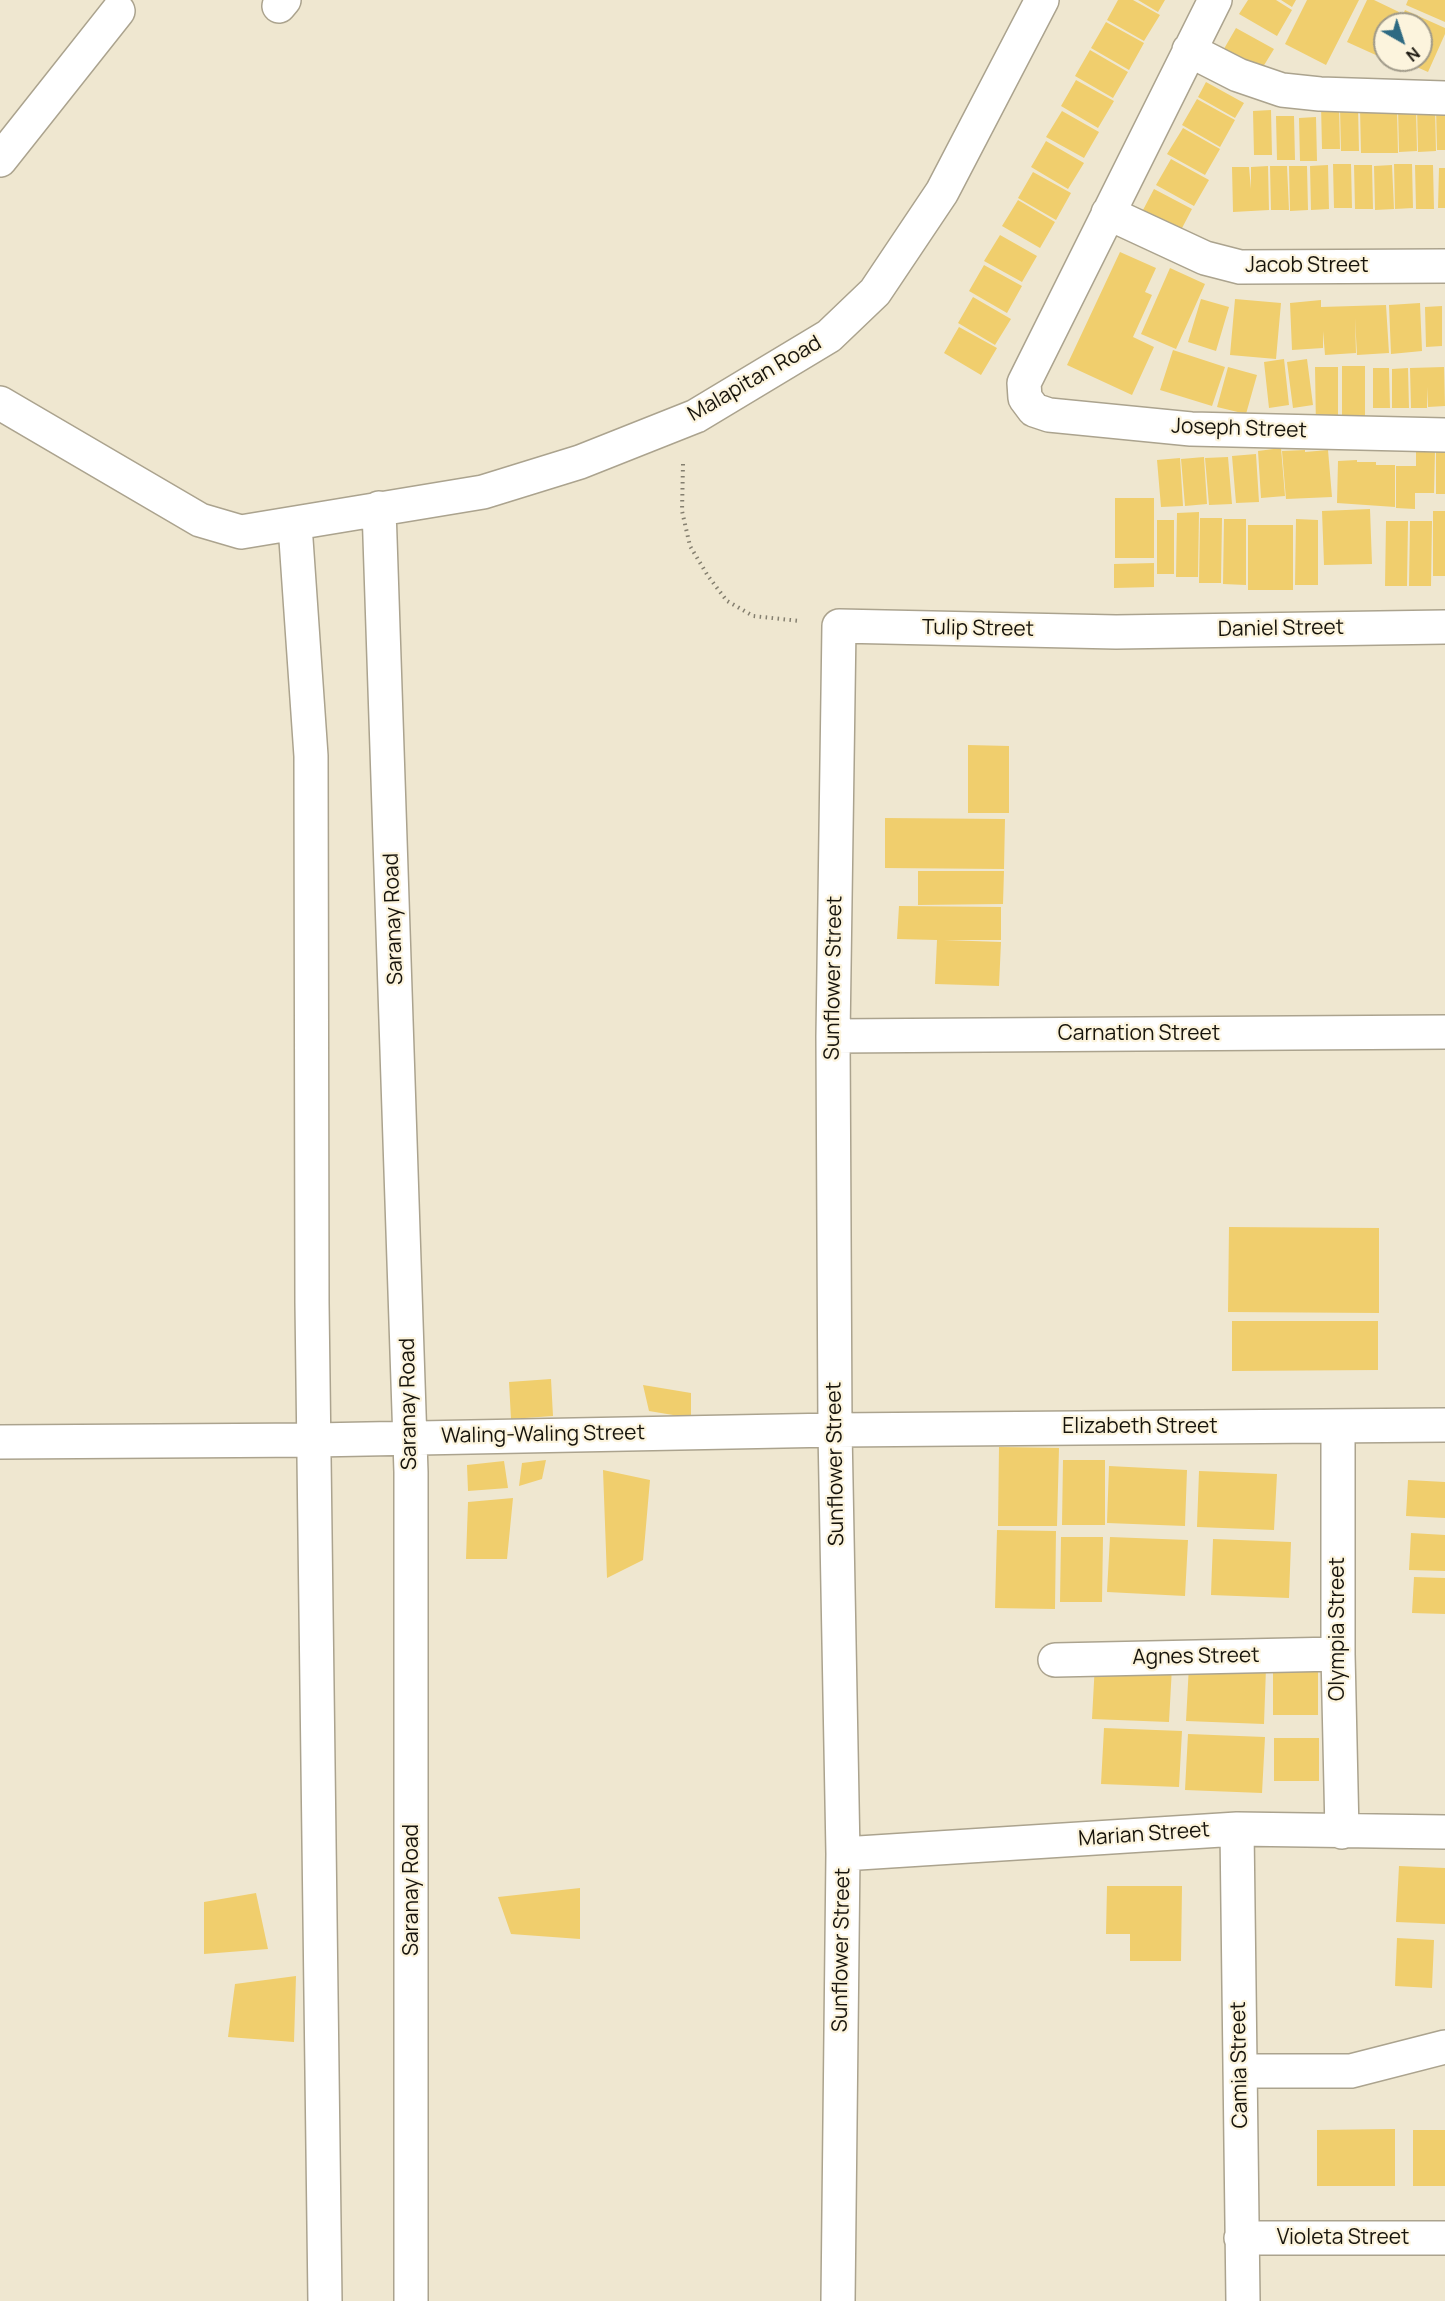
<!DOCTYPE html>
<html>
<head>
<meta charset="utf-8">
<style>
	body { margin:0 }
	#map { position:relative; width:1445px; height:2301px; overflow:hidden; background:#efe7d0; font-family:Manrope,sans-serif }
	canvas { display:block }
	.north { position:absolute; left:1373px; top:12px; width:60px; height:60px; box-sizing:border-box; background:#fcf4dd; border:2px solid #a09a89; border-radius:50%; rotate:141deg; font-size:16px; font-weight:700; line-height:24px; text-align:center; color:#17140c }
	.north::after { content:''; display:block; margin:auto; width:21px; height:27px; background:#2e6a82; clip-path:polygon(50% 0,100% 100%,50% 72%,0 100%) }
</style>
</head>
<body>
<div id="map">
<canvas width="1445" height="2301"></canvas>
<div class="north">N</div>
</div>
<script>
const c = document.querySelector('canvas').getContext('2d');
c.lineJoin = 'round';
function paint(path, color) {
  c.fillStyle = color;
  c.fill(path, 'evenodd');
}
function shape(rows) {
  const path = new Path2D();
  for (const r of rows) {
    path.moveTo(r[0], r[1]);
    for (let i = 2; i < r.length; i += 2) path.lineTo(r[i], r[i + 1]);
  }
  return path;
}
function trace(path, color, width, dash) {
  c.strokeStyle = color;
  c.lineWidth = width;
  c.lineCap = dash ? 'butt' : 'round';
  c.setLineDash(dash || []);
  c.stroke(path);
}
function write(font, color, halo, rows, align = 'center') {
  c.font = font + ' Manrope,sans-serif';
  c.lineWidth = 4.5;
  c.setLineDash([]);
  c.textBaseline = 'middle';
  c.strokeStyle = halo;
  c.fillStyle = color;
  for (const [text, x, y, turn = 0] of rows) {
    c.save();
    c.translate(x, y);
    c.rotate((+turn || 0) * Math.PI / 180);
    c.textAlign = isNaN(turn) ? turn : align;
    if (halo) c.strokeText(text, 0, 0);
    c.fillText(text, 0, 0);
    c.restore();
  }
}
paint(shape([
	[1118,0,1133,0,1160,15,1144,41,1107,20],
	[1138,0,1165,0,1158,12],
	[1248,0,1276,0,1292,10,1277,36,1239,14],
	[1281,0,1296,0,1292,7],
	[1307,0,1359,0,1326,65,1285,44],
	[1367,0,1374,0,1399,12,1393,24,1385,24,1385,41,1378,56,1347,42],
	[1408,0,1445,0,1445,22,1406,5],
	[1405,10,1445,28,1445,34,1428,72,1401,60,1421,60,1421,24,1399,24],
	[1106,22,1144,43,1129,70,1091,48],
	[1236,28,1274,49,1258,75,1221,54],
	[1090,50,1128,72,1113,98,1075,76],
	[1076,80,1114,101,1098,128,1061,106],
	[1206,82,1244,103,1235,118,1198,97],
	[1197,99,1235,120,1220,147,1182,125],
	[1339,104,1340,149,1322,149,1321,105],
	[1358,107,1359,151,1341,151,1340,108],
	[1417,107,1435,107,1436,151,1418,152],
	[1436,107,1445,107,1445,150,1437,150],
	[1397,108,1398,153,1361,153,1360,109],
	[1398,108,1416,108,1417,151,1399,152],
	[1271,110,1272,155,1254,155,1253,111],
	[1062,111,1099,132,1084,158,1046,137],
	[1276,116,1294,116,1295,160,1277,160],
	[1316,117,1317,161,1300,161,1299,118],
	[1183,128,1220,149,1205,175,1167,154],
	[1046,141,1084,163,1068,189,1031,167],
	[1171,159,1209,180,1194,206,1156,185],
	[1333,164,1351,164,1352,208,1334,208],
	[1394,164,1412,164,1413,208,1395,209],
	[1328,165,1329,209,1311,210,1310,166],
	[1354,165,1372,165,1373,209,1355,209],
	[1392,165,1394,209,1375,210,1374,166],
	[1415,165,1433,165,1434,209,1416,209],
	[1268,166,1269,210,1233,212,1232,167,1249,167,1251,189,1251,167],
	[1270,166,1287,166,1289,210,1271,210],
	[1289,166,1307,166,1308,210,1290,211],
	[1439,168,1445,168,1445,208,1438,208],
	[1033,172,1071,193,1056,220,1018,198],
	[1154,189,1192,209,1181,230,1143,210],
	[1018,200,1055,222,1040,248,1002,226],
	[1000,235,1037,256,1022,282,984,261],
	[1120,252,1156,268,1145,292,1152,295,1133,337,1154,347,1132,395,1067,365],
	[984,265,1022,286,1007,313,969,291],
	[1170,268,1205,284,1176,349,1141,334],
	[973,297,1011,319,995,345,958,323],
	[1201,299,1229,307,1216,351,1188,342],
	[1235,299,1281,303,1276,359,1230,355],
	[1321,300,1321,307,1386,305,1389,353,1357,355,1355,318,1356,353,1325,355,1323,331,1323,348,1292,350,1290,303],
	[1420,303,1422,351,1391,354,1389,305],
	[1442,306,1442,346,1426,347,1425,307],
	[959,327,997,348,981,375,944,353],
	[1173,350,1225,367,1212,406,1160,390],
	[1284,359,1289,405,1269,408,1264,362],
	[1307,359,1313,405,1293,408,1287,362],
	[1342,366,1365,366,1365,427,1342,427],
	[1228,367,1257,375,1246,414,1217,407],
	[1315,367,1338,367,1338,427,1316,428],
	[1444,367,1445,406,1428,407,1427,387,1427,408,1411,408,1410,368],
	[1373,368,1389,368,1390,408,1373,408],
	[1408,368,1409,408,1392,408,1392,369],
	[1281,448,1285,496,1261,498,1258,451],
	[1305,450,1305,452,1328,450,1332,497,1286,499,1282,451],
	[1416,451,1435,451,1434,493,1415,493,1415,509,1396,508,1396,466,1416,466],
	[1436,451,1445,452,1445,494,1436,494],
	[1256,454,1259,502,1236,503,1232,456],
	[1204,457,1207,504,1185,506,1181,459],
	[1228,457,1232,504,1209,505,1205,458],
	[1180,458,1183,506,1161,507,1157,460],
	[1357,460,1357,462,1376,462,1376,465,1395,465,1395,507,1337,503,1338,461],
	[1115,498,1154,498,1154,558,1115,558],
	[1370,509,1372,564,1324,565,1322,511],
	[1433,511,1445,511,1445,576,1433,576],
	[1199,512,1198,577,1176,577,1177,513],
	[1200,518,1222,518,1221,583,1199,583],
	[1224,519,1246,519,1246,585,1223,584],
	[1296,519,1318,520,1318,585,1295,585],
	[1157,520,1174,520,1174,574,1157,574],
	[1386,521,1408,521,1407,586,1385,586],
	[1410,521,1432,521,1431,586,1409,586],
	[1248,525,1293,525,1293,590,1248,590],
	[1154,563,1154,587,1114,588,1114,564],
	[968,745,1009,746,1009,813,968,813],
	[885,818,1005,819,1004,869,885,868],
	[918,871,1004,871,1003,904,918,905],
	[899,906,1001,907,1001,940,944,940,1001,942,999,986,935,984,937,940,897,939],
	[1229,1227,1379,1228,1379,1313,1228,1312],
	[1232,1321,1378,1321,1378,1370,1232,1371],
	[551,1379,553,1416,511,1419,509,1382],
	[643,1385,691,1393,691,1418,649,1411],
	[999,1447,1059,1448,1057,1526,998,1526],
	[546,1460,542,1479,519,1486,522,1463],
	[1063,1460,1105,1460,1105,1525,1062,1525],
	[504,1461,508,1488,468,1491,467,1465],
	[1109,1466,1187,1470,1185,1526,1107,1523],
	[603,1470,650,1480,643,1560,607,1578],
	[1199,1471,1277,1474,1274,1530,1197,1527],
	[1408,1480,1445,1482,1445,1518,1406,1516],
	[513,1498,507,1559,466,1559,468,1502],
	[997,1530,1056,1531,1055,1609,995,1608],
	[1411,1533,1445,1535,1445,1571,1409,1570],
	[1061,1537,1103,1537,1102,1602,1060,1602],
	[1110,1537,1188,1540,1185,1596,1107,1592],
	[1213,1539,1291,1542,1289,1598,1211,1595],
	[1414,1577,1445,1578,1445,1614,1412,1613],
	[1095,1663,1172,1667,1169,1722,1092,1719],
	[1189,1665,1266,1668,1264,1724,1186,1721],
	[1273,1672,1318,1672,1318,1715,1273,1715],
	[1104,1728,1182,1731,1179,1787,1101,1784],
	[1188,1734,1265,1737,1262,1793,1185,1790],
	[1274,1738,1319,1738,1319,1781,1274,1781],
	[1399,1866,1445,1868,1445,1924,1396,1922],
	[1107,1886,1182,1886,1181,1961,1130,1961,1130,1934,1106,1934],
	[580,1888,580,1939,511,1934,498,1897],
	[256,1893,268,1949,204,1954,204,1902],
	[1397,1938,1434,1940,1432,1988,1395,1986],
	[296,1976,294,2042,228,2037,235,1984],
	[1395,2129,1395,2186,1317,2186,1317,2130],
	[1413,2130,1445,2130,1445,2186,1413,2186]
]), '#f0ce6d');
const minor = shape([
	[1215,0,1024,383,1025,398,1034,410,1049,415,1191,429,1445,435],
	[279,6,284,0],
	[1189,50,1238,75,1282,90,1320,94,1445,98],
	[0,160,118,11],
	[1108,213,1205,258,1240,267,1445,266],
	[0,403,200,520,241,532,483,492,580,462,696,416,829,336,875,292,942,192,1042,0],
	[379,508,411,1472,411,2301],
	[295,525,311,756,312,1303,325,2301],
	[833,1036,1445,1032],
	[1338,1426,1338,1654,1342,1832],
	[0,1442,315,1440,835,1430,1445,1425],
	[1055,1660,1338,1654],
	[1237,1829,1243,2301],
	[843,1854,1237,1829,1445,1832],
	[1240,2071,1351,2071,1445,2047],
	[1241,2238,1445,2238],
	[838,2301,843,1854,835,1430,833,1036,839,626,1116,632,1445,627]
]);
trace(minor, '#aba38e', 36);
trace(shape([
	[683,464,682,511,690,546,708,576,727,601,753,616,800,621]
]), '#847f6f', 4, [1.5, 4.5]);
trace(minor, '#fff', 33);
write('21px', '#17140c', '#fcf4dd', [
	["Jacob Street",1307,266],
	["Malapitan Road",755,379,-30],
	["Joseph Street",1239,429,2],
	["Tulip Street",978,629,1],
	["Daniel Street",1281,629,-1],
	["Saranay Road",394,919,-92],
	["Sunflower Street",834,978,-89],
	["Carnation Street",1139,1034],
	["Saranay Road",409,1404,-91],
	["Elizabeth Street",1140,1427],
	["Waling-Waling Street",543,1435,-1],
	["Sunflower Street",836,1464,-91],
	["Olympia Street",1338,1629,-90],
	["Agnes Street",1196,1657,-1],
	["Marian Street",1144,1835,-4],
	["Saranay Road",412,1890,-90],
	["Sunflower Street",842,1950,-89],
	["Camia Street",1240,2065,-91],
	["Violeta Street",1343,2238]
]);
</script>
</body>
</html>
